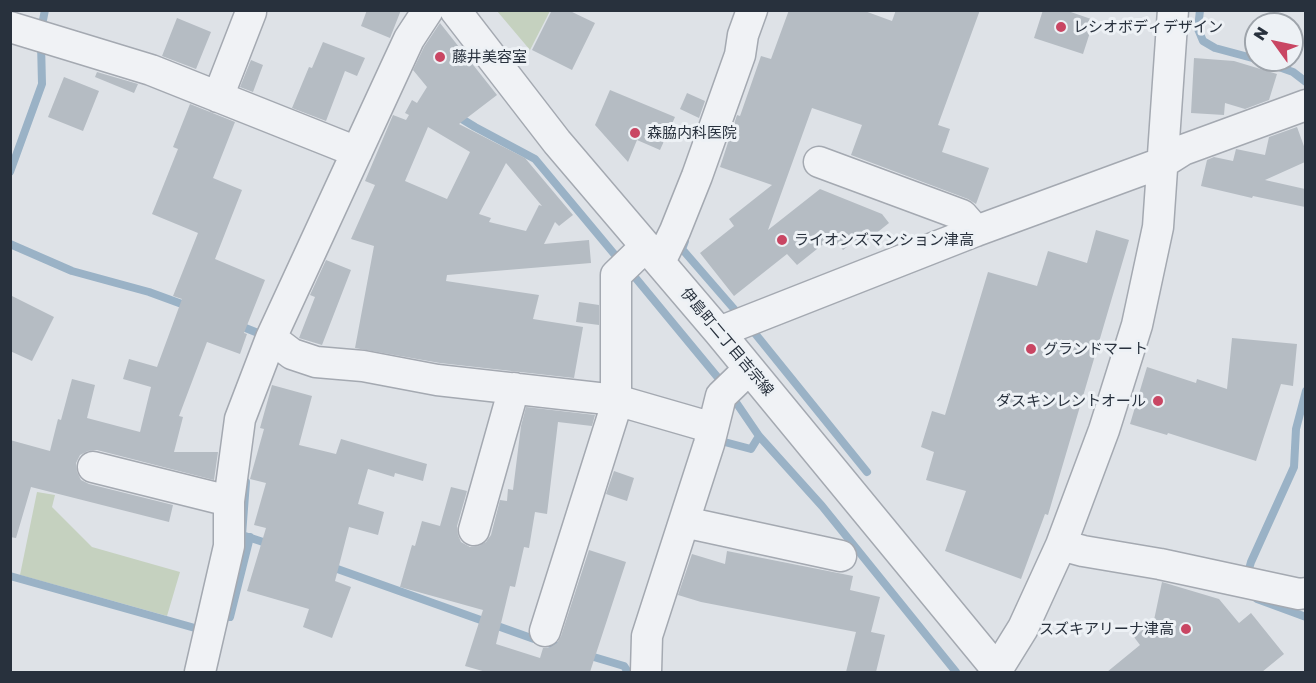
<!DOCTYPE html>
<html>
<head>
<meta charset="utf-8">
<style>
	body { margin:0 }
	#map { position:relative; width:1316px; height:683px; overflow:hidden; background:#dee2e7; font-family:"Golos Text",sans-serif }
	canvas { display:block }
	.frame { position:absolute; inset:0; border:12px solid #28313d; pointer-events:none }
	.north { position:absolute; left:1244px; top:12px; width:60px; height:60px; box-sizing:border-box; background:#edf1f5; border:2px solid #9ea4ab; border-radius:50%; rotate:303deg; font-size:16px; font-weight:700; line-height:24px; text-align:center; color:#28313d }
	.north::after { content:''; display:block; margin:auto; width:21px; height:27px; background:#c94663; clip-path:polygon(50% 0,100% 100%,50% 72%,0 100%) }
</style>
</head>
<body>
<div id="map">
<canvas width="1316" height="683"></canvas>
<div class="frame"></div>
<div class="north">N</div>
</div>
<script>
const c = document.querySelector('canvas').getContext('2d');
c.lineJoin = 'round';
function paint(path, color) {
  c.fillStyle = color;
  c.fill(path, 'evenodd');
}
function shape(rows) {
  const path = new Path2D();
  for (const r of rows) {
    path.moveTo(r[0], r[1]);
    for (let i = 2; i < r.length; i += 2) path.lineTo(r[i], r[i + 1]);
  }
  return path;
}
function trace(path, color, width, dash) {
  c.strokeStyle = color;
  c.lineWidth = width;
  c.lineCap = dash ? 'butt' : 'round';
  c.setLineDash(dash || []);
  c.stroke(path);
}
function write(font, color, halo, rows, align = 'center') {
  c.font = font + ' "Golos Text","Noto Sans JP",sans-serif';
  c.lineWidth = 6;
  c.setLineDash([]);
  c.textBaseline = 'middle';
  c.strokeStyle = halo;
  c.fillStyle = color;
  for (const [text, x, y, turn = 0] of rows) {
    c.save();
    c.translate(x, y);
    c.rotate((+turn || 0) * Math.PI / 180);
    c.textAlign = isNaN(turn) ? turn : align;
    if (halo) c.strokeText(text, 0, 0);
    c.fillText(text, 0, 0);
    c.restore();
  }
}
paint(shape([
	[497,11,550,11,530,50],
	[37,492,55,495,52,507,92,547,180,572,167,616,20,575]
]), '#c5d1bf');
trace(shape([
	[1200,10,1198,29,1203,41,1215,48,1256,59],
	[41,30,45,10],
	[1259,60,1293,72,1306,82],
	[457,116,475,127,535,159,620,261],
	[10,172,42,84,41,43],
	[685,241,682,249,741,317],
	[10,244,72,271,149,292,190,307],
	[629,270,724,385],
	[238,325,263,335],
	[749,326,867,472],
	[731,395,759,436,822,506,956,672],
	[717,440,751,449,759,436],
	[246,482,242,535,269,544],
	[329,566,534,639,564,648],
	[10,576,202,630],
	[1247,576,1251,562,1294,467,1296,429,1306,391],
	[1257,599,1306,617],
	[230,617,250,537],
	[587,655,624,666,628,672]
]), '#9ab2c6', 8);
paint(shape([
	[367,10,401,10,390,38,361,26],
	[552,10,568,10,595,23,572,70,532,50],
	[789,10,862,10,892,21,896,10,980,10,938,125,950,129,942,152,989,168,976,204,968,199,851,155,862,125,812,108,768,230,820,189,882,214,889,223,864,243,860,237,843,250,832,237,797,265,787,254,734,296,700,253,734,226,729,219,772,185,720,167,737,115,740,116,761,56,771,59],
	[1043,10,1065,10,1094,20,1083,54,1034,38],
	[177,18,211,32,196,69,162,56],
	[440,23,497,95,459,124,525,158,573,215,559,226,555,222,544,244,589,240,591,263,447,275,446,281,539,295,533,319,583,327,574,378,440,363,355,348,374,246,351,239,375,185,365,181,393,115,406,120,409,115,405,113,412,100,417,103,427,87,413,70,424,47],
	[428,127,470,152,447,199,405,181],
	[506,163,542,206,539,205,526,231,489,222,491,218,479,214],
	[323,42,365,58,357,76,345,71,326,121,292,108,309,67,312,68],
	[1194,58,1234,61,1277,74,1269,100,1245,109,1225,103,1224,115,1191,113],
	[251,60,263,65,253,92,240,87],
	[97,72,138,84,134,93,95,77],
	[64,77,99,91,83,131,48,117],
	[610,90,675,117,660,150,637,140,628,162,595,125],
	[687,93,705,101,699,118,680,109],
	[190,104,235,122,213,178,242,190,215,259,265,280,244,333,247,334,240,354,207,342,179,416,183,417,174,452,218,452,214,480,97,450,88,451,80,455,76,463,77,472,81,480,89,484,173,505,169,522,31,487,16,538,10,537,10,440,50,451,58,419,61,420,72,379,95,385,87,418,140,432,151,387,123,379,129,359,157,367,182,299,173,296,198,233,152,214,178,149,173,147],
	[1297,127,1305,149,1305,162,1265,180,1305,189,1305,207,1253,196,1252,198,1201,186,1207,160,1214,157,1233,161,1236,149,1265,155,1269,137],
	[1096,230,1129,240,1048,515,1045,514,1021,579,945,551,966,491,926,480,934,452,921,447,932,411,945,415,988,272,1037,286,1048,251,1087,263],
	[326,260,351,270,322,345,299,338,315,297,310,295],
	[10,295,54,317,32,361,10,351],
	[579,302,599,305,599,325,576,322],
	[1232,338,1297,344,1293,386,1281,384,1256,461,1168,433,1167,435,1130,424,1147,367,1196,383,1197,379,1227,389],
	[272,385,312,396,299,445,336,454,341,439,427,464,423,481,395,473,394,477,368,469,358,504,384,512,378,535,349,527,335,581,351,587,332,638,303,627,309,609,247,591,266,528,254,525,266,483,250,479,264,429,260,428],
	[526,407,595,415,592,426,558,422,547,514,535,512,529,548,524,547,515,587,510,586,496,644,540,658,543,648,549,648,557,643,561,636,589,550,626,562,590,672,486,672,465,666,483,610,400,587,412,545,415,546,422,521,440,526,451,487,467,491,457,526,458,535,461,542,470,547,479,546,486,542,491,535,500,500,507,501,508,489,513,490,521,426],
	[614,471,634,478,627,501,606,494],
	[727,551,853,576,850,590,880,597,871,632,885,635,876,672,846,672,856,632,701,602,678,595,692,554,725,564],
	[1162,582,1219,599,1239,623,1251,613,1284,654,1262,672,1107,672,1140,645,1134,637,1154,620]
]), '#b5bcc3');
const minor = shape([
	[455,10,557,142,719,332,999,672],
	[10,27,151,70,357,152],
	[218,97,251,12],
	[819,162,962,215,976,231],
	[660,262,675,231,697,176,740,55,743,35,752,10],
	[719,332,976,231,1164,162,1183,150,1306,105],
	[271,338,292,354,316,362,363,366,437,380,616,400,713,428],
	[93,467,229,501],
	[684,522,841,556],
	[474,530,514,388],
	[1061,545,1083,551,1160,564,1299,594,1306,593],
	[545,631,616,406,616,275,646,246],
	[997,670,1023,628,1061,545,1104,430,1137,325,1158,227,1173,10],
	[200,672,229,546,229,501,240,419,271,338,396,67,409,39,428,10],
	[646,672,647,636,709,444,721,396,749,369]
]);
trace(minor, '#a4a9b1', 33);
trace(minor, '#f0f2f5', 30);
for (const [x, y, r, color] of [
	[1061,27,6,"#c94663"],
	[440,57,6,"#c94663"],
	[635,133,6,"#c94663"],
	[782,240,6,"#c94663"],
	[1031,349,6,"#c94663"],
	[1158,401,6,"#c94663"],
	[1186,629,6,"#c94663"]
]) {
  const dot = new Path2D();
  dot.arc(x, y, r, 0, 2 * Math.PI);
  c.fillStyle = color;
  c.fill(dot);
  trace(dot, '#edf1f5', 2);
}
write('15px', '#28313d', '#edf1f5', [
	["レシオボディデザイン",1073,27],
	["藤井美容室",452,57],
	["森脇内科医院",647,133],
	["ライオンズマンション津高",794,240],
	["グランドマート",1043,349],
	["ダスキンレントオール",1146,401,"right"],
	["スズキアリーナ津高",1174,629,"right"]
], 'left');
write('15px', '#28313d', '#edf1f5', [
	["伊島町二丁目吉宗線",727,342,50]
]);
</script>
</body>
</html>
